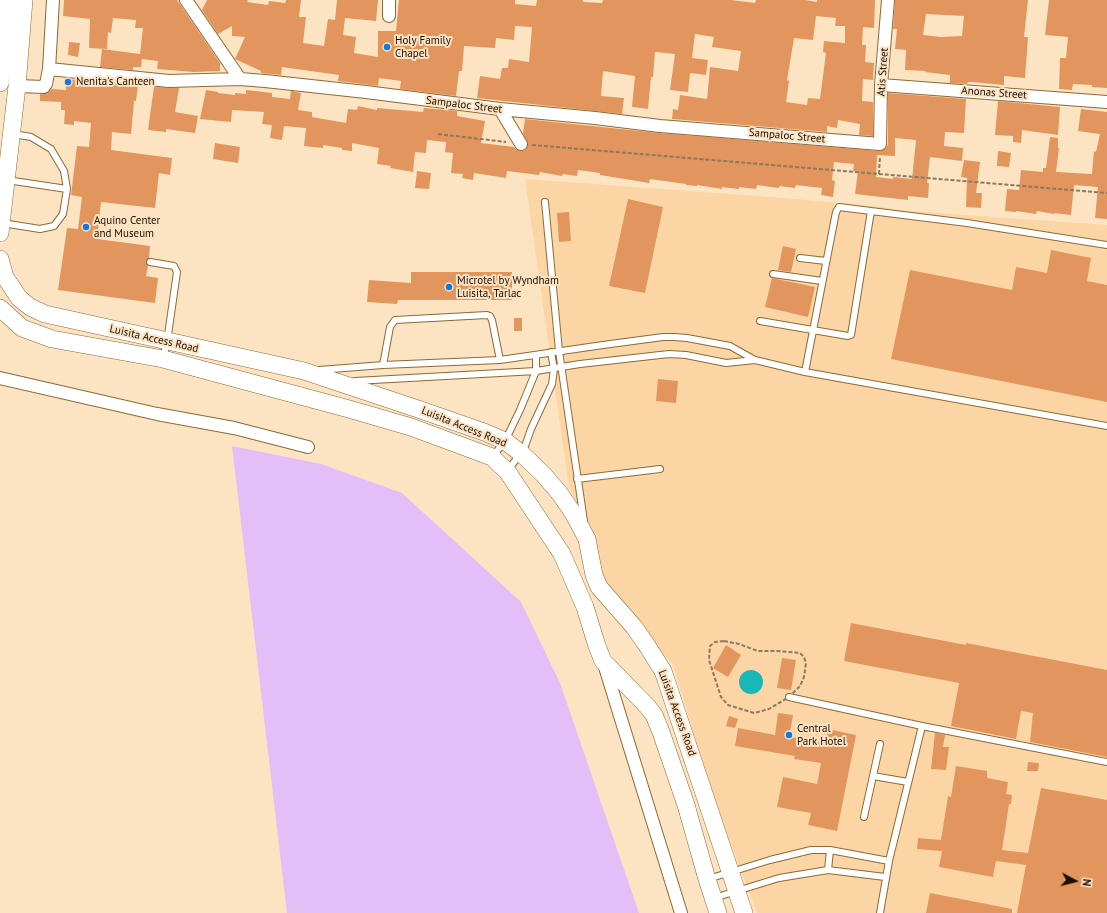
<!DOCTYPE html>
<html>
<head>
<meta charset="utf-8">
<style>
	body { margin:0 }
	#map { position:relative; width:1107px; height:913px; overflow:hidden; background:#fce4c3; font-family:"PT Sans",sans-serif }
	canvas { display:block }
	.north { position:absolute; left:1055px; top:861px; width:40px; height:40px; -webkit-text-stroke:3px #fce4c3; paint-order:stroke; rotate:97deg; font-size:11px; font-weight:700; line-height:16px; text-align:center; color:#1c0d00 }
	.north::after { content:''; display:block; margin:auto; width:14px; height:18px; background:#1c0d00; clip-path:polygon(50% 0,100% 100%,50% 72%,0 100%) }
</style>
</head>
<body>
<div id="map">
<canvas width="1107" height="913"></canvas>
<div class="north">N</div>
</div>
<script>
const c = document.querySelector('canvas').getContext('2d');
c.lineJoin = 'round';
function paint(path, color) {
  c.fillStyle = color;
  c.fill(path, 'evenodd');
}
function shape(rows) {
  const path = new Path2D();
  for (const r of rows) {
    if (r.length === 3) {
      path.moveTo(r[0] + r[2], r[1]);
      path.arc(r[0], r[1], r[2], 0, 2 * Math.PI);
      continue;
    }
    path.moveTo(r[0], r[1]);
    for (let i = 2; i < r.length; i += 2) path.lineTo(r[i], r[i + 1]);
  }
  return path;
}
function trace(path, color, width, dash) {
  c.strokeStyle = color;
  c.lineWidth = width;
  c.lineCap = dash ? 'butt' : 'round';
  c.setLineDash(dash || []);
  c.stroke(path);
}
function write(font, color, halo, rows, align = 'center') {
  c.font = font + ' "PT Sans",sans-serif';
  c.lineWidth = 4;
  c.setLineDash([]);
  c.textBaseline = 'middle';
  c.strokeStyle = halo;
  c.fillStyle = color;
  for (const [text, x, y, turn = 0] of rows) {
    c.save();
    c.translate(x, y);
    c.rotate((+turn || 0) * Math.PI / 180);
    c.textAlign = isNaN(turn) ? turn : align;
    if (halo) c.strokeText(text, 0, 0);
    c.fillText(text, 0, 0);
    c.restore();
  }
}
paint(shape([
	[525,179,785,198,872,206,910,211,1107,225,1107,913,757,913,709,785,673,665,602,582,588,525,569,487]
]), '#fbd6a4');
paint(shape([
	[232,446,321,464,402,493,521,602,560,683,639,913,287,913]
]), '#e4bef6');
paint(shape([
	[751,682,12]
]), '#19b7b7');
paint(shape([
	[64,0,177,0,220,63,220,71,194,72,157,69,158,61,142,59,141,67,133,67,133,70,100,67,102,49,140,54,143,28,135,28,136,20,113,18,111,33,108,32,107,49,89,48,90,19,63,16],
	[207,0,248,0,247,2,268,5,269,1,285,3,286,0,301,0,299,17,306,17,303,43,324,46,328,19,335,20,337,0,378,0,376,21,345,18,343,35,356,37,354,53,378,57,378,31,396,31,399,0,515,0,515,4,536,6,537,0,583,0,583,2,602,3,603,0,731,0,755,3,756,0,805,0,817,2,817,0,875,0,874,28,863,27,862,45,866,45,865,62,874,63,873,80,863,79,862,101,873,102,873,136,859,135,860,124,838,120,837,128,827,126,827,132,672,119,673,109,678,110,680,95,707,99,710,67,738,71,741,51,712,47,714,37,695,34,692,58,708,60,706,75,690,73,688,92,670,90,675,54,655,52,653,77,651,77,648,109,632,107,635,76,603,71,601,96,624,98,622,114,477,98,480,76,500,79,502,68,508,68,509,59,529,62,532,27,515,26,514,40,496,38,495,48,464,46,462,71,459,71,456,96,400,89,401,81,379,78,378,86,338,81,339,75,282,67,281,75,261,73,261,71,235,59,245,37,232,36,232,26,218,34,202,10],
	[816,16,836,18,835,26,845,26,845,43,824,41,823,52,826,53,820,99,808,98,807,105,786,102,789,81,787,80,794,38,813,40],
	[895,0,1028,0,1024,37,1028,37,1025,78,1004,76,1004,85,972,82,968,82,967,84,950,83,950,75,925,72,926,71,905,70,906,50,895,49,897,29,893,29],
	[926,14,964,16,962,36,941,37,923,35],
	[1049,0,1107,0,1107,88,1092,87,1092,85,1073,84,1072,90,1059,89,1060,58,1066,58,1068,37,1045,35],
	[69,42,80,43,78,57,68,55],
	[66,79,138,85,136,101,134,101,131,134,112,132,111,150,172,158,170,175,159,173,155,208,101,202,97,239,150,246,149,258,146,262,148,266,146,276,158,278,155,303,58,290,67,228,78,229,82,197,71,195,77,146,89,147,91,123,74,121,74,125,64,124,65,110,61,110,61,102,40,101,40,94,47,94,52,89,66,90],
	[154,87,179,88,175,112,198,116,195,133,166,129,166,132,148,130],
	[206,90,218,92,218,93,235,95,235,93,246,94,246,90,272,93,272,97,290,99,291,91,301,93,298,110,312,112,312,117,346,123,348,109,357,110,358,106,377,110,377,108,423,112,424,108,457,111,457,116,485,121,481,143,514,147,517,150,521,151,525,150,528,144,523,133,525,119,659,133,880,151,886,148,888,144,888,93,966,99,964,133,945,132,944,146,963,148,962,161,930,157,927,183,929,183,928,198,908,196,908,200,855,194,858,171,853,171,854,164,834,162,832,180,835,181,833,197,821,195,822,188,796,185,795,188,779,186,779,188,757,185,756,189,739,187,739,189,722,187,722,189,697,185,697,186,686,185,686,184,650,179,649,183,600,175,600,173,578,170,577,176,563,174,562,176,540,172,539,175,507,171,506,178,474,173,473,180,462,178,463,174,451,173,453,153,445,152,446,142,427,140,426,153,415,152,413,172,390,168,391,166,377,164,379,148,352,143,352,151,342,150,342,148,323,145,323,148,304,146,306,128,284,126,282,140,270,138,272,125,262,124,264,112,232,110,231,122,200,119],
	[895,138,916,140,912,179,893,177,893,179,876,177,877,155,895,156],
	[998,101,1060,107,1058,135,1022,130,1021,143,1013,142,1013,136,995,135],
	[1081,109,1107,112,1107,219,1095,218,1098,187,1074,185,1071,215,1054,213,1054,214,1037,211,1036,214,1016,211,1016,212,1005,211,1007,189,1019,190,1021,170,1043,172,1043,168,1046,168,1050,137,1058,138,1058,148,1059,148,1056,172,1092,174,1094,151,1096,152,1100,134,1078,131],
	[215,143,240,147,238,163,213,159],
	[998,151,1011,153,1009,167,997,166],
	[964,160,980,162,976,193,982,193,981,208,966,207,967,178,961,177],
	[417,171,431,173,429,189,415,188],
	[628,199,663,207,645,293,609,286],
	[569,212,571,241,559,242,557,213],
	[783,246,796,249,791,272,778,270],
	[1051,250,1091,258,1087,281,1107,285,1107,402,891,359,910,270,1012,290,1016,267,1047,273],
	[411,272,512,272,512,300,398,300,397,304,367,302,369,280,411,283],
	[772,278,815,287,808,317,765,307],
	[514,318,522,318,522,331,514,331],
	[658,379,678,381,676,403,656,401],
	[851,623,966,645,966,643,1107,670,1107,757,1030,742,1033,713,1021,711,1016,739,951,726,959,683,844,661],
	[726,645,741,655,728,677,713,668],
	[782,658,796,660,791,690,777,688],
	[778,713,793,715,789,737,825,743,828,729,856,735,837,831,808,825,811,813,777,807,783,777,817,784,821,763,794,759,795,756,735,746,738,728,775,735],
	[729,716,738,719,735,728,726,726],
	[935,733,945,735,943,747,949,747,946,770,931,769],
	[1028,762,1039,763,1038,771,1027,771],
	[956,766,987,771,987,778,1008,782,1006,794,1012,795,1011,804,1009,804,1002,850,1028,853,1041,788,1107,800,1107,913,1017,913,1026,865,996,861,993,877,939,867,942,851,917,849,918,838,941,840,948,796,951,797],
	[930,893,1012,909,1012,913,926,913]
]), '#e3955e');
const lane = shape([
	[7,180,67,189],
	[545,202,559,351,584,521],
	[2,223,40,229,54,226,63,214,67,189,64,171,51,149,31,137,13,134],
	[800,258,826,261],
	[150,262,174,266,177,272,167,342,163,358],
	[773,274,822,281],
	[760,321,848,336,851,335,871,211],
	[383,365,390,327,395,320,487,315,490,316,492,320,500,360],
	[319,370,383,365,500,360,603,345,663,337,674,337,687,338,730,346,755,360,805,372,1107,426],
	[805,372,836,212,839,207,967,223,1107,245],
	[355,381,536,371,580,364,669,354,686,355,726,363,755,360],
	[493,456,505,441,520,410,536,371,536,355],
	[508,470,524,449,531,429,552,384,554,369,551,352],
	[577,479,660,469],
	[789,697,922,726,889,861,880,913],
	[922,726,1107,762],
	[873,776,908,782],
	[864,817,880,744],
	[828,870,830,850],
	[708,879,770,860,811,850,830,850,889,861],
	[714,898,779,878,828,870,885,877]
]);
const street = shape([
	[186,0,240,79],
	[389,0,389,16],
	[49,69,169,81,240,79,265,81,366,92,500,109,595,118,660,126,880,144,881,85,888,0],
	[881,85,1107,102],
	[17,86,44,87,46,84,49,69,53,0],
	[500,109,521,144],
	[0,378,157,414,234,428,308,447],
	[604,664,681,913]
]);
const secondary = shape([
	[0,83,8,0],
	[0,233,17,86,24,0],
	[0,259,5,277,19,298,30,307,45,314,304,371,418,409,484,432,505,441,522,454,543,474,560,494,573,513,587,539,594,575,599,587,634,627,646,644,663,671,744,913],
	[0,308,22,328,52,339,163,359,349,409,411,427,492,457,500,465,507,471,562,554,585,607,597,646,603,661,647,706,654,715,661,732,686,805,707,879,718,913]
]);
trace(lane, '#8e6934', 8);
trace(street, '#8e6934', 14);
trace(secondary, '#8e6934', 18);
trace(shape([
	[438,134,506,142],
	[532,145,1107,193],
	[879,174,880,156],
	[724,641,739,644,758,651,777,651,800,653,804,657,806,663,804,677,800,686,789,697,769,709,754,713,728,705,721,697,709,660,710,646,715,642,724,641]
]), '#8d7962', 2, [4, 2]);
trace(lane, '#fff', 6);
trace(street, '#fff', 12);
trace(secondary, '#fff', 17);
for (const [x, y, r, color] of [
	[387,47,4,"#1478e0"],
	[68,82,4,"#1478e0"],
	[86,227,4,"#1478e0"],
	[449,287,4,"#1478e0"],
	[789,735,4,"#1478e0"]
]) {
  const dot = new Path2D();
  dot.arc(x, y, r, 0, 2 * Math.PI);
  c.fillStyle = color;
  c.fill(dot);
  trace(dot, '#fce4c3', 1.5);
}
write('11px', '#1c0d00', '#fce4c3', [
	["Holy Family",395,41],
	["Chapel",395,54],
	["Nenita's Canteen",76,82],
	["Aquino Center",94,221],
	["and Museum",94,234],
	["Microtel by Wyndham",457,281],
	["Luisita, Tarlac",457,294],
	["Central",797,729],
	["Park Hotel",797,742]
], 'left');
write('11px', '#1c0d00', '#fce4c3', [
	["Atis Street",883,72,-86],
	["Anonas Street",994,93,4],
	["Sampaloc Street",464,105,7],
	["Sampaloc Street",787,136,5],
	["Luisita Access Road",154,339,13],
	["Luisita Access Road",464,427,22],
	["Luisita Access Road",677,713,70]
]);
</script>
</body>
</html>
